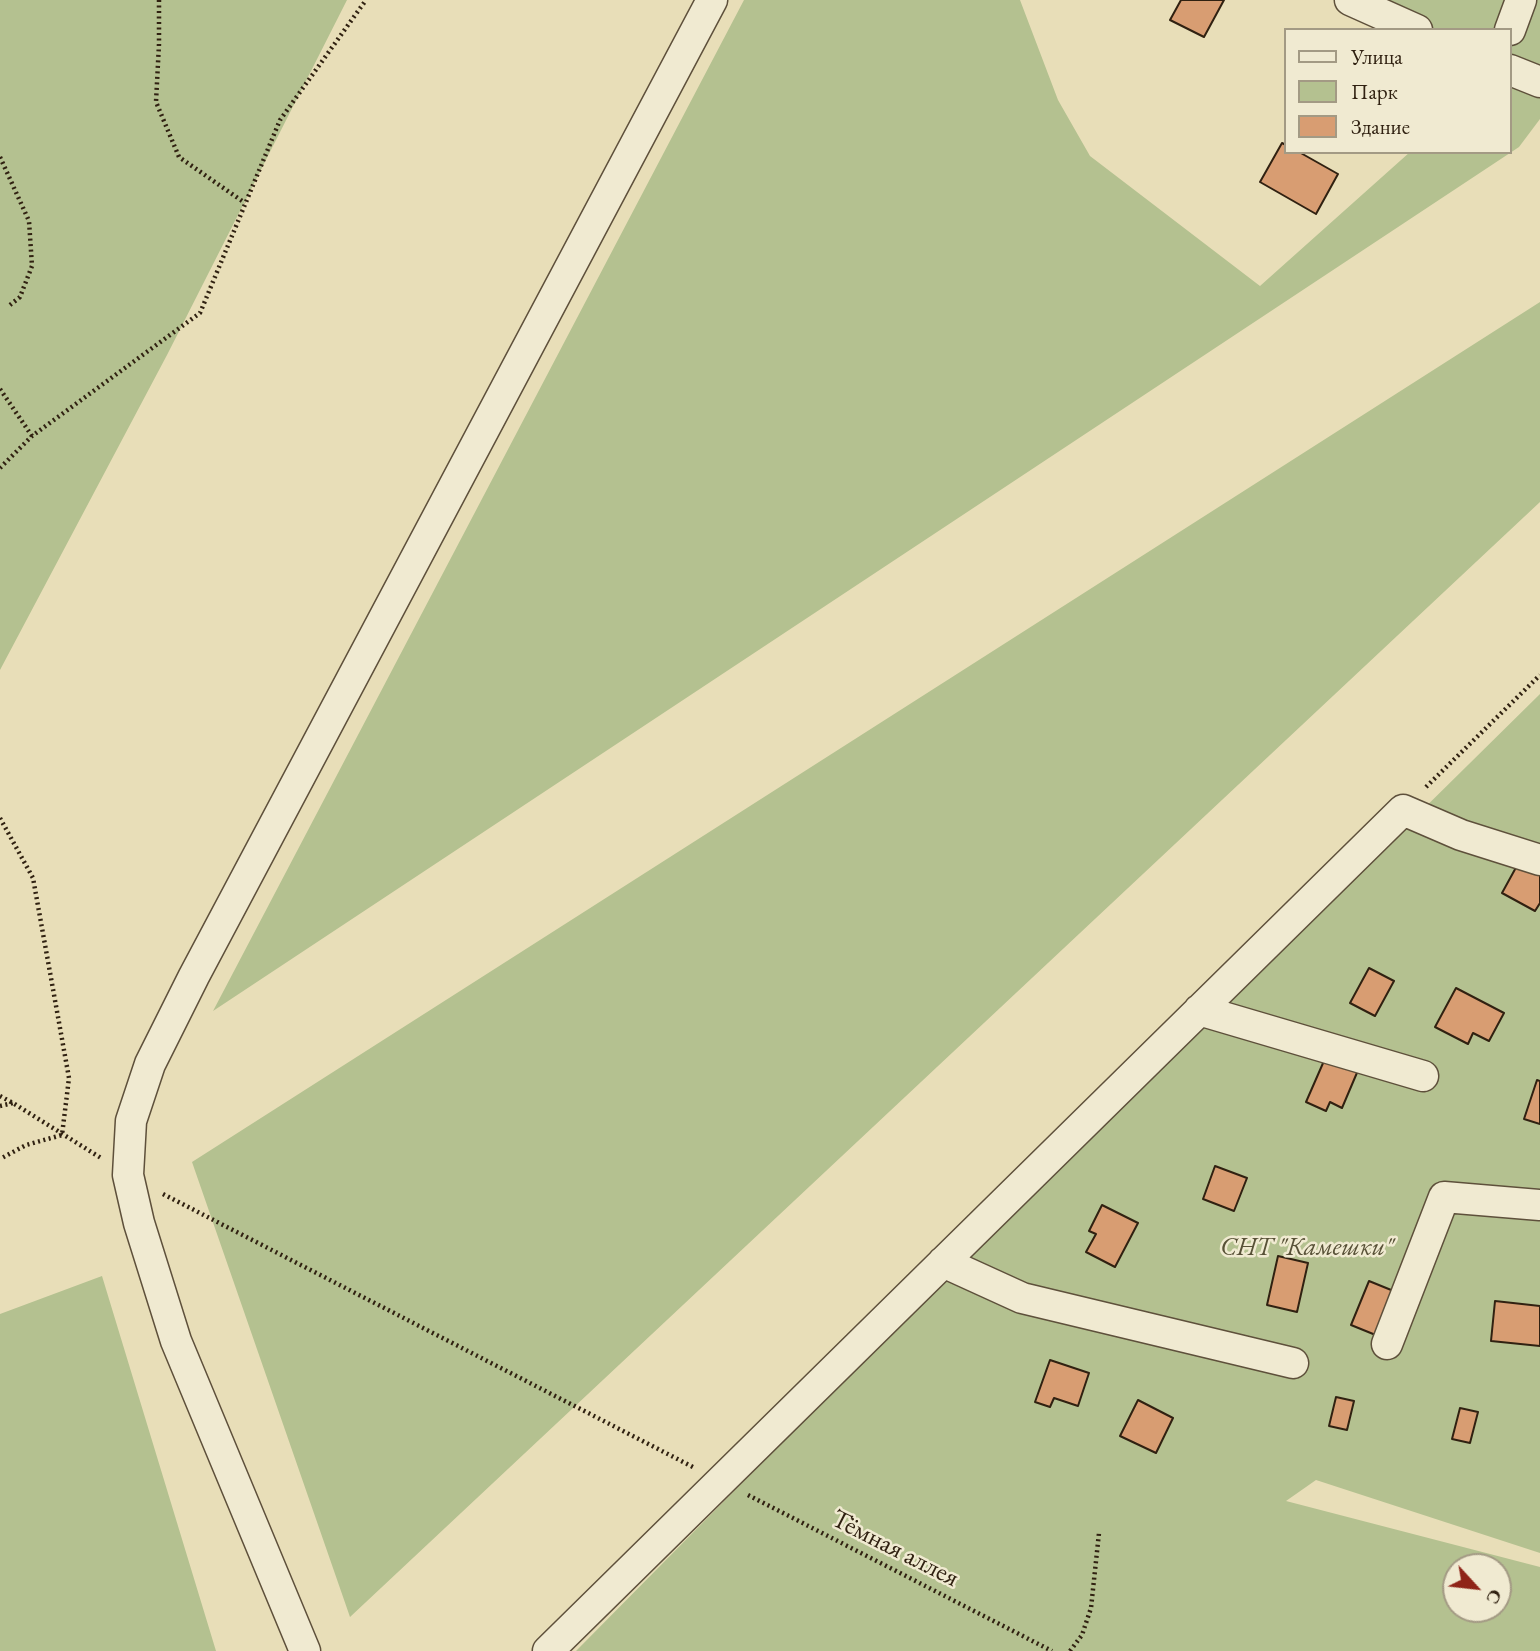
<!DOCTYPE html>
<html>
<head>
<meta charset="utf-8">
<style>
	body { margin:0 }
	#map { position:relative; width:1540px; height:1651px; overflow:hidden; background:#e8deb8; font-family:"EB Garamond",serif }
	canvas { display:block }
	.legend { position:absolute; left:1284px; top:28px; width:228px; height:126px; box-sizing:border-box; background:#f0ead1; border:2px solid #a39a84; margin:0; padding:9px 12px; list-style:none; font-size:21px; color:#302111 }
	.legend li { display:flex; align-items:center; gap:14px; height:35px }
	.legend b { width:35px; border:2px solid #a39a84 }
	.north { position:absolute; left:1442px; top:1553px; width:70px; height:70px; box-sizing:border-box; background:#f0ead1; border:2px solid #a39a84; border-radius:50%; rotate:117deg; font-size:19px; font-weight:700; line-height:28px; text-align:center; color:#302111 }
	.north::after { content:''; display:block; margin:auto; width:24px; height:32px; background:#8f2418; clip-path:polygon(50% 0,100% 100%,50% 72%,0 100%) }
</style>
</head>
<body>
<div id="map">
<canvas width="1540" height="1651"></canvas>
<ul class="legend">
<li><b style="height:9px;background:#f0ead1"></b>Улица</li>
<li><b style="height:19px;background:#b4c190"></b>Парк</li>
<li><b style="height:19px;background:#d89d72"></b>Здание</li>
</ul>
<div class="north">С</div>
</div>
<script>
const c = document.querySelector('canvas').getContext('2d');
c.lineJoin = 'round';
function paint(path, color) {
  c.fillStyle = color;
  c.fill(path, 'evenodd');
}
function shape(rows) {
  const path = new Path2D();
  for (const r of rows) {
    path.moveTo(r[0], r[1]);
    for (let i = 2; i < r.length; i += 2) path.lineTo(r[i], r[i + 1]);
  }
  return path;
}
function trace(path, color, width, dash) {
  c.strokeStyle = color;
  c.lineWidth = width;
  c.lineCap = dash ? 'butt' : 'round';
  c.setLineDash(dash || []);
  c.stroke(path);
}
function write(font, color, halo, rows, align = 'center') {
  c.font = font + ' "EB Garamond",serif';
  c.lineWidth = 5;
  c.setLineDash([]);
  c.textBaseline = 'middle';
  c.strokeStyle = halo;
  c.fillStyle = color;
  for (const [text, x, y, turn = 0] of rows) {
    c.save();
    c.translate(x, y);
    c.rotate((+turn || 0) * Math.PI / 180);
    c.textAlign = isNaN(turn) ? turn : align;
    if (halo) c.strokeText(text, 0, 0);
    c.fillText(text, 0, 0);
    c.restore();
  }
}
paint(shape([
	[0,0,347,0,167,355,0,670],
	[744,0,1020,0,1058,100,1090,156,1260,286,1410,152,1510,152,1510,30,1418,30,1350,0,1540,0,1540,119,1519,147,213,1011],
	[1540,302,1540,502,350,1617,192,1162],
	[1540,694,1540,1553,1316,1480,1286,1501,1540,1567,1540,1651,576,1651,827,1397],
	[1456,1567,1498,1567,1498,1609,1456,1609],
	[102,1276,216,1651,0,1651,0,1314]
]), '#b4c190');
const building = shape([
	[1181,0,1224,0,1204,37,1170,20,1181,0],
	[1282,143,1286,145,1286,152,1299,152,1338,174,1316,214,1260,182,1282,143],
	[1519,862,1540,873,1540,903,1535,911,1502,893,1519,862],
	[1369,968,1394,981,1375,1016,1350,1003,1369,968],
	[1456,988,1504,1013,1489,1041,1473,1033,1468,1044,1435,1027,1456,988],
	[1327,1054,1359,1068,1342,1108,1330,1102,1326,1111,1306,1102,1327,1054],
	[1537,1080,1540,1081,1540,1124,1524,1119,1537,1080],
	[1215,1166,1247,1178,1234,1211,1203,1199,1215,1166],
	[1102,1205,1138,1223,1115,1267,1086,1252,1096,1234,1089,1231,1102,1205],
	[1278,1256,1308,1263,1297,1312,1267,1305,1278,1256],
	[1369,1281,1401,1294,1383,1338,1351,1325,1369,1281],
	[1495,1301,1540,1306,1540,1346,1491,1341,1495,1301],
	[1050,1360,1089,1373,1078,1406,1054,1398,1050,1407,1035,1402,1050,1360],
	[1336,1397,1354,1401,1347,1430,1329,1426,1336,1397],
	[1138,1400,1173,1418,1156,1453,1120,1436,1138,1400],
	[1460,1408,1478,1412,1470,1443,1452,1439,1460,1408]
]);
paint(building, '#d89d72');
trace(building, '#302111', 2);
const minor = shape([
	[1350,0,1417,30],
	[1510,30,1521,0],
	[1510,70,1540,82],
	[1199,1010,1423,1076],
	[943,1262,1022,1298,1293,1363],
	[1387,1344,1444,1197,1540,1205],
	[305,1651,176,1341,139,1223,128,1175,131,1121,150,1064,194,976,712,0],
	[548,1651,1403,810,1461,835,1540,860]
]);
trace(minor, '#5e503b', 33);
trace(shape([
	[159,0,159,44,156,102,179,157,245,203],
	[0,157,29,221,32,266,20,297,10,305],
	[0,389,32,436],
	[0,468,32,436,200,313,280,120,366,0],
	[1426,787,1540,675],
	[0,818,33,878,69,1078,62,1135,26,1145,0,1159],
	[0,1096,13,1103,101,1158],
	[0,1106,13,1103],
	[163,1194,693,1467],
	[748,1495,1052,1651],
	[1070,1651,1082,1635,1091,1608,1099,1533]
]), '#302111', 4.5, [2, 3.5]);
trace(minor, '#f0ead1', 30);
write('italic 26px', '#585137', '#f0ead1', [
	["СНТ \"Камешки\"",1307,1248]
]);
write('26px', '#302111', '#f0ead1', [
	["Тёмная аллея",895,1549,27]
]);
</script>
</body>
</html>
